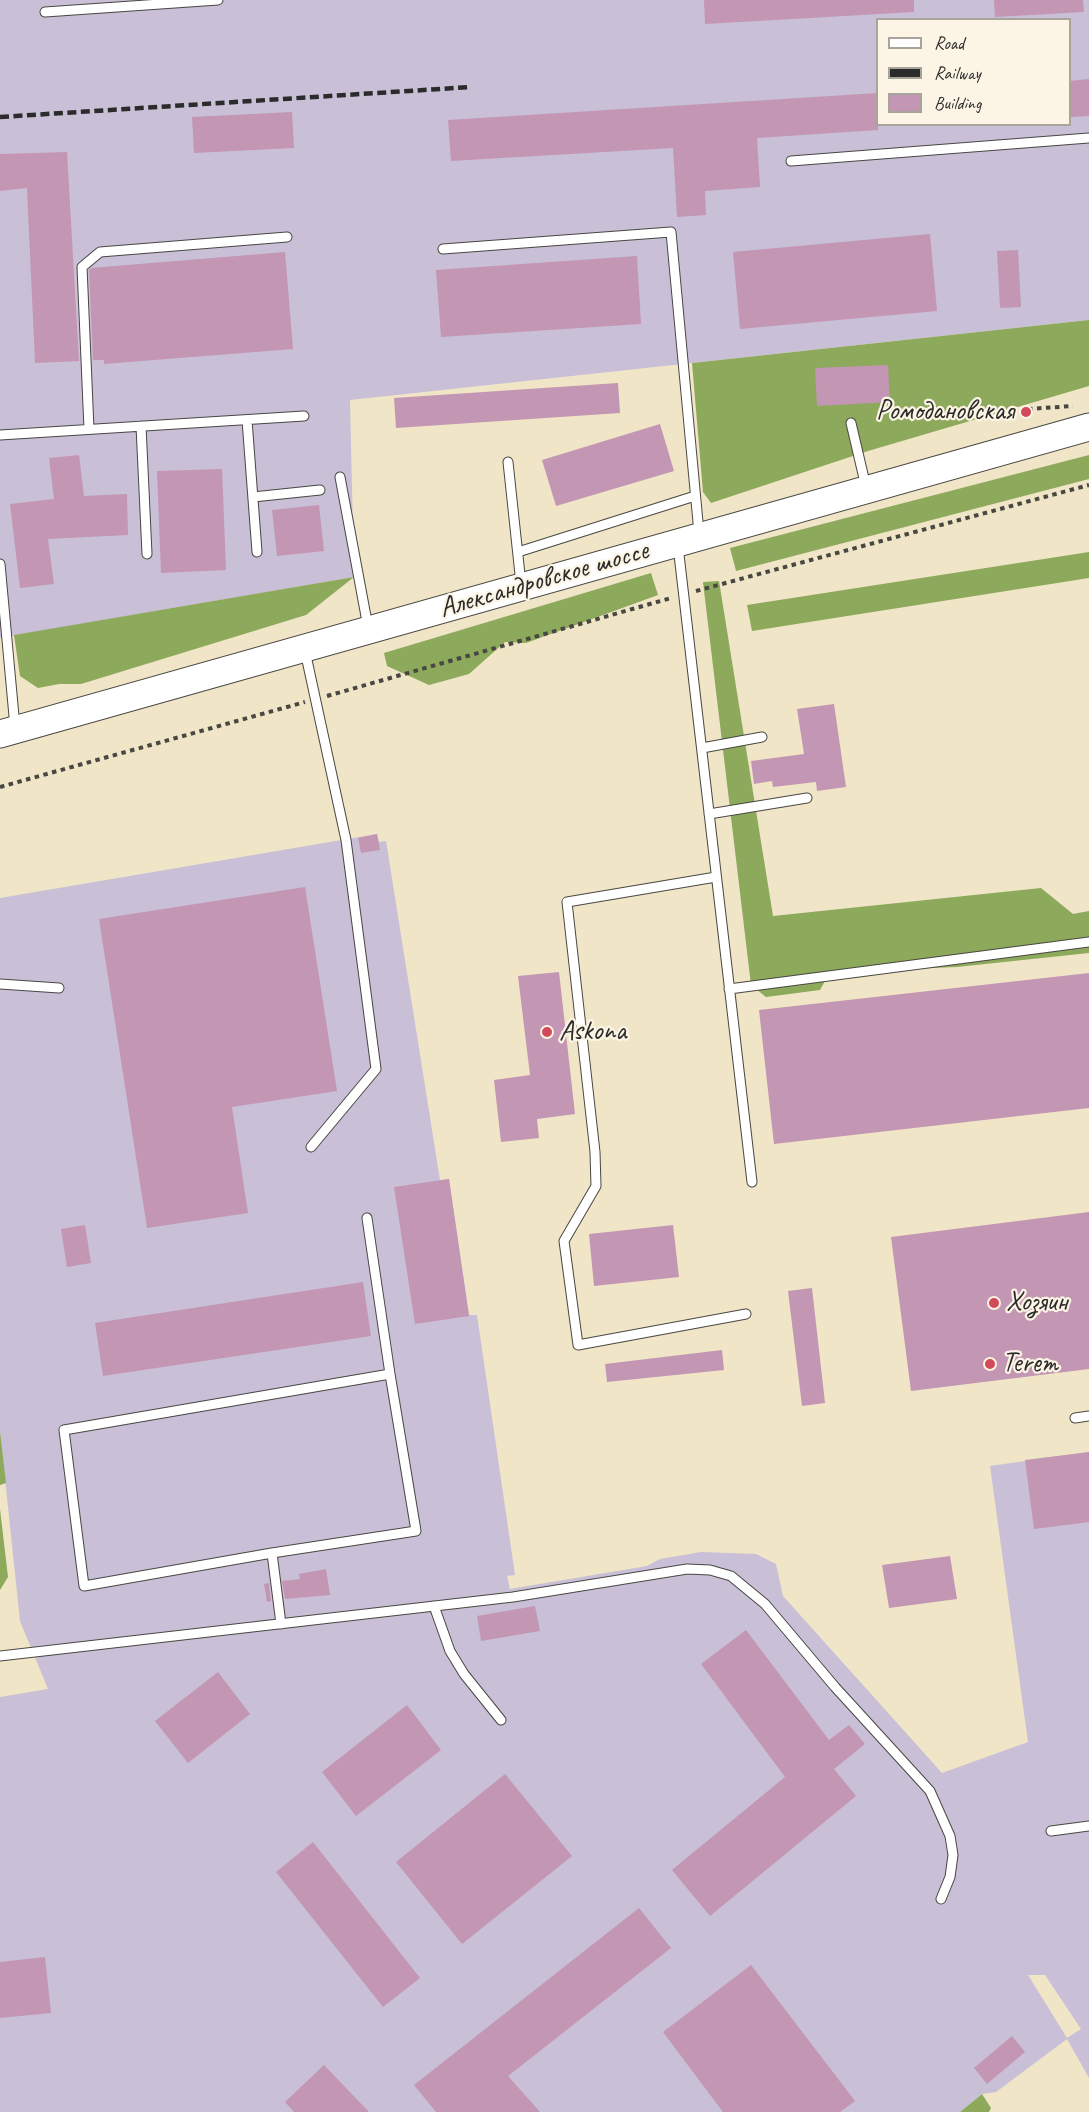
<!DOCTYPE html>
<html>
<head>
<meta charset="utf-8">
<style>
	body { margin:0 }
	#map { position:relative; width:1089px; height:2112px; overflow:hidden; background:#f0e5c7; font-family:Caveat,sans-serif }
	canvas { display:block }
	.legend { position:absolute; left:876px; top:18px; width:195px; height:108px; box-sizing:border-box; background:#fcf5e5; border:2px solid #a8a49b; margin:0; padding:8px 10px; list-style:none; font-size:18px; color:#2b2b2b }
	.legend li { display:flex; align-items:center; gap:12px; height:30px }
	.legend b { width:30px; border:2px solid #a8a49b }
</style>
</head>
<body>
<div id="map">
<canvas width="1089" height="2112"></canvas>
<ul class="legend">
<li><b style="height:8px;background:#fff"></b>Road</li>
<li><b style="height:8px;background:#2b2b2b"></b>Railway</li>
<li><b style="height:16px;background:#c396b3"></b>Building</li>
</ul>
</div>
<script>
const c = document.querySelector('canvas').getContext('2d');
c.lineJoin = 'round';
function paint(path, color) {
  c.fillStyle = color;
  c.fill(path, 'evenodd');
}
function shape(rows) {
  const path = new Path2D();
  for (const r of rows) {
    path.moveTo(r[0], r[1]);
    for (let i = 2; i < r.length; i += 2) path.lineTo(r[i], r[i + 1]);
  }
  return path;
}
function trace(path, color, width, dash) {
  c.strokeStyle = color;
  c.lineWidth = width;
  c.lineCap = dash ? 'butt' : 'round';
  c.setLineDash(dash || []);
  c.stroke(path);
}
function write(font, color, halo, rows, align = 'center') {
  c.font = font + ' Caveat,sans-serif';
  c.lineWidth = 4.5;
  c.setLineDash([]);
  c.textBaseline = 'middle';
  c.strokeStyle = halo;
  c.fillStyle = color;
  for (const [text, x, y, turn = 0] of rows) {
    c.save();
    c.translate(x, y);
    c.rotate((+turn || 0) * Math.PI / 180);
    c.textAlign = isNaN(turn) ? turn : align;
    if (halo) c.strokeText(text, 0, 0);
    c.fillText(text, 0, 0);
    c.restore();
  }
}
paint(shape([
	[0,0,1089,0,1089,320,350,400,354,577,0,638],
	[878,20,1070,20,1070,124,878,124],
	[377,834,379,842,386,841,440,1180,449,1179,469,1315,477,1315,515,1575,507,1576,510,1589,647,1566,660,1559,701,1552,756,1554,776,1564,783,1596,942,1773,1028,1742,990,1466,1089,1452,1089,2078,1067,2039,996,2092,982,2094,960,2112,0,2112,0,1697,48,1689,20,1621,0,1431,0,898],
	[1028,1975,1045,1975,1081,2029,1067,2038]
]), '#c9bfd7');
paint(shape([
	[1089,320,1089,386,868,451,711,503,703,492,692,363],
	[1089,455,1089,479,736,571,730,548],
	[1089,552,1089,578,752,631,747,605],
	[651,573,658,595,526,643,505,642,469,674,429,685,387,666,384,653],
	[354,577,306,615,81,684,59,684,38,688,20,676,14,635],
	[719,581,773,916,1041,888,1073,914,1089,911,1089,953,957,967,830,972,820,990,766,997,751,985,703,582],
	[0,1431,6,1483,0,1485],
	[0,1509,8,1577,0,1590],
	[982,2094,991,2108,989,2112,960,2112]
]), '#8ca95c');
paint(shape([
	[704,0,914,0,914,12,705,24],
	[994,0,1083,0,1084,12,995,17],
	[1089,79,1089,116,1070,117,1070,81],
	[878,93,878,130,757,138,760,187,705,191,706,215,677,217,673,148,451,161,448,120],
	[292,112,294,148,194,153,192,117],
	[67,152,79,361,35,363,27,188,0,191,0,154],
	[930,234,937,311,740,329,733,252],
	[1018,250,1021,307,1000,308,997,251],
	[285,252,293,349,104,364,104,360,93,360,89,270,91,268],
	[637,256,641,324,441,337,436,270],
	[888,365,890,402,817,406,815,368],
	[618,383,620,413,396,428,394,398],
	[660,424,674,471,556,506,542,460],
	[79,455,84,496,127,494,128,535,48,539,54,584,20,588,10,504,54,499,49,458],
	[222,469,226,570,161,573,157,471],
	[319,505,324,551,277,556,272,510],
	[834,704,846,787,817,791,816,782,773,787,772,781,754,784,751,761,804,754,797,709],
	[377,834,380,850,361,853,358,838],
	[305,887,337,1091,232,1107,248,1213,147,1228,99,919],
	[559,972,575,1114,537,1119,539,1138,501,1142,494,1080,530,1075,518,976],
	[1089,973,1089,1108,774,1144,759,1010],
	[449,1179,469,1316,415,1324,394,1187],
	[1089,1212,1089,1369,911,1391,891,1237],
	[85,1225,91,1263,67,1267,61,1229],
	[673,1225,679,1277,594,1286,589,1234],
	[363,1282,371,1336,103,1376,95,1323],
	[812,1288,825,1403,802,1406,788,1291],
	[722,1350,724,1370,607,1382,605,1364],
	[1089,1452,1089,1522,1034,1529,1025,1460],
	[950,1556,957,1599,889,1608,882,1565],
	[326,1569,330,1595,285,1599,282,1581,300,1579,299,1574],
	[269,1583,271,1601,267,1602,264,1584],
	[535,1606,540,1631,481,1641,477,1616],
	[746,1630,829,1740,849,1725,865,1744,834,1769,856,1796,710,1916,672,1870,785,1777,701,1664],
	[218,1672,250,1714,188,1763,155,1721],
	[407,1705,441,1750,356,1816,322,1772],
	[505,1774,572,1856,462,1944,396,1862],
	[313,1842,420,1978,383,2007,276,1872],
	[639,1908,671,1948,508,2076,540,2112,436,2112,414,2085],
	[45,1957,51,2013,0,2018,0,1962],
	[751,1965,855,2101,840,2112,723,2112,663,2032],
	[1012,2036,1025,2052,987,2084,974,2068],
	[324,2065,369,2112,294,2112,285,2102]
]), '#c396b3');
const service = shape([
	[45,12,218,0],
	[791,161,1089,138],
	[443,249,671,232,699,533],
	[247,420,257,552],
	[851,423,866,487],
	[141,426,147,554],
	[89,429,82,267,100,252,287,237],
	[0,435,304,416],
	[508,462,521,584],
	[340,477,368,627],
	[253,497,320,490],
	[678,546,752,1182],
	[518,552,695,496],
	[0,564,15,727],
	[305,651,346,840,376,1069,311,1147],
	[702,748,762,737],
	[709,814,807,798],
	[716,877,567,902,595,1152,596,1186,564,1241,578,1345,746,1314],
	[0,984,59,988],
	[729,989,1089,942],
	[367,1218,390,1374],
	[1075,1418,1089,1416],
	[272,1553,416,1531,390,1374,64,1430,84,1586,272,1553,281,1624],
	[434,1606,450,1651,464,1674,501,1720],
	[0,1656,513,1597,687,1569,710,1570,731,1576,765,1604,835,1687,930,1791,950,1836,953,1855,950,1877,941,1899],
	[1051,1831,1089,1826]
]);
const secondary = shape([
	[0,734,1089,427]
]);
trace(service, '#494742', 11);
trace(secondary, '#494742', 29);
trace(shape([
	[1028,409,1073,406],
	[696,591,1089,485],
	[327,696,671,598],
	[0,787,305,702]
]), '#494742', 4, [4.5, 4.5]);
trace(service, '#fff', 9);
trace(secondary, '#fff', 27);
trace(shape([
	[0,117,471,87]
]), '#2b2b2b', 4.5, [9, 4.5]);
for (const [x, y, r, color] of [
	[1026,412,6,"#d1495b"],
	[547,1032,6,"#d1495b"],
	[994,1303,6,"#d1495b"],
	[990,1364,6,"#d1495b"]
]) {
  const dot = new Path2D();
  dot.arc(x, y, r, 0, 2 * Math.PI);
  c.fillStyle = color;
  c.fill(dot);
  trace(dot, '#fcf5e5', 2);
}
write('28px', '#2b2b2b', '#fcf5e5', [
	["Ромодановская",1014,412,"right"],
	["Askona",559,1032],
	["Хозяин",1006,1303],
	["Terem",1002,1364]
], 'left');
write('28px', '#2b2b2b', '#fcf5e5', [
	["Александровское шоссе",544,580,-16]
]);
</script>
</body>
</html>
